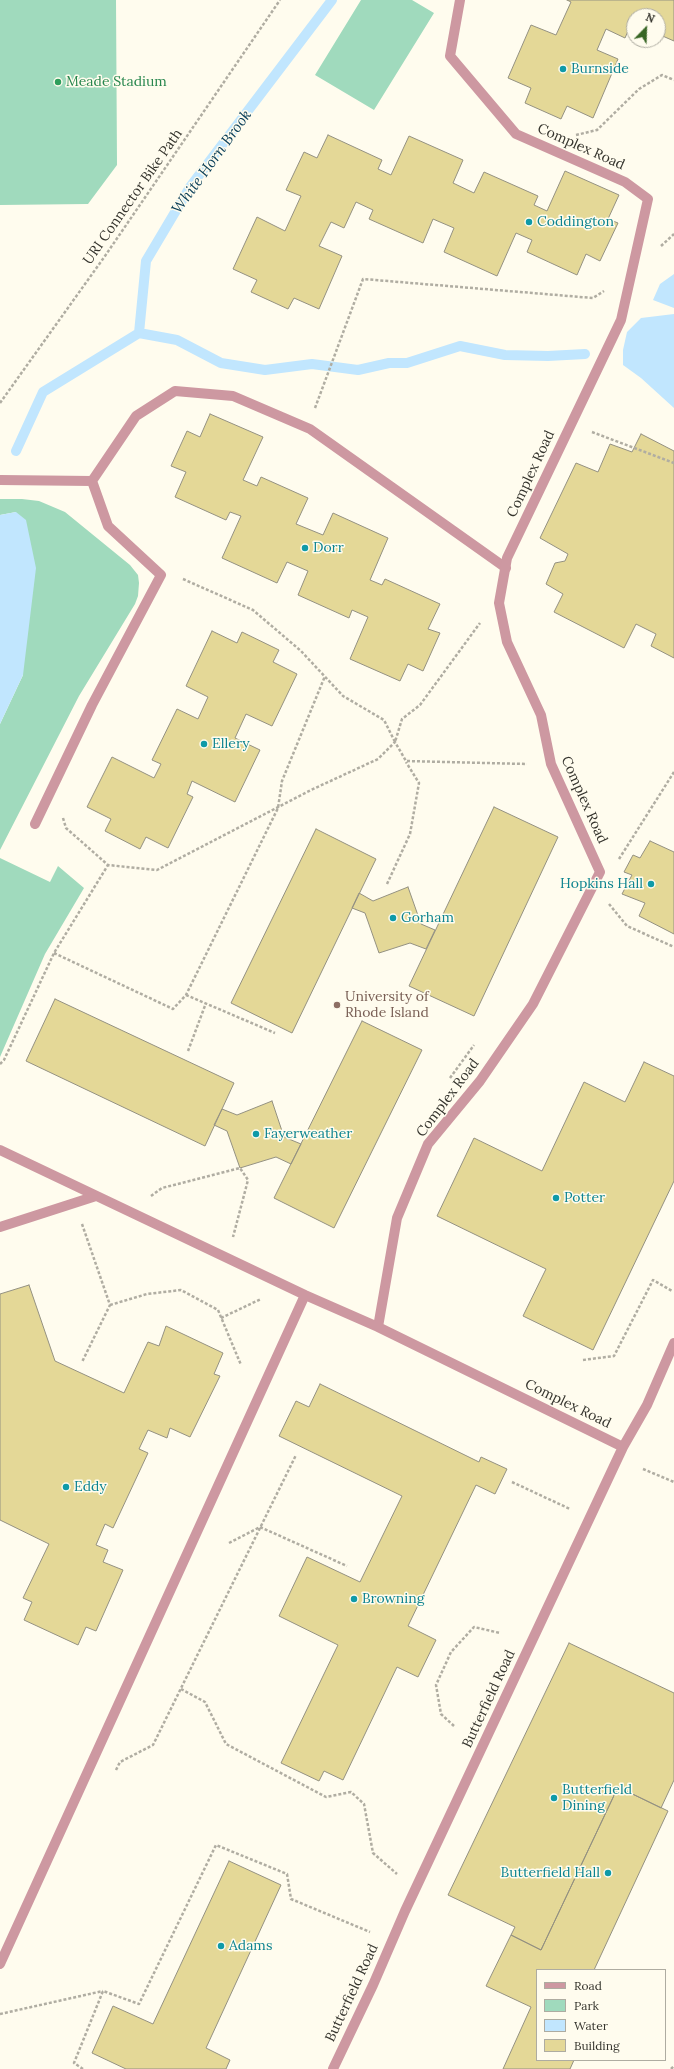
<!DOCTYPE html>
<html>
<head>
<meta charset="utf-8">
<style>
	body { margin:0 }
	#map { position:relative; width:674px; height:2069px; overflow:hidden; background:#fffcee; font-family:Lora,serif }
	canvas { display:block }
	.legend { position:absolute; left:536px; top:1969px; width:130px; height:92px; box-sizing:border-box; background:#fffcee; border:1px solid #aeaca1; margin:0; padding:5px 7px; list-style:none; font-size:12px; color:#35342d }
	.legend li { display:flex; align-items:center; gap:8px; height:20px }
	.legend b { width:20px; border:1px solid #aeaca1 }
	.north { position:absolute; left:626px; top:8px; width:40px; height:40px; box-sizing:border-box; background:#fffcee; border:1px solid #aeaca1; border-radius:50%; rotate:23deg; font-size:11px; font-weight:700; line-height:16px; text-align:center; color:#35342d }
	.north::after { content:''; display:block; margin:auto; width:14px; height:18px; background:#386625; clip-path:polygon(50% 0,100% 100%,50% 72%,0 100%) }
</style>
</head>
<body>
<div id="map">
<canvas width="674" height="2069"></canvas>
<ul class="legend">
<li><b style="height:5px;background:#cd98a1"></b>Road</li>
<li><b style="height:11px;background:#a0dabd"></b>Park</li>
<li><b style="height:11px;background:#c1e6fe"></b>Water</li>
<li><b style="height:11px;background:#e4d897"></b>Building</li>
</ul>
<div class="north">N</div>
</div>
<script>
const c = document.querySelector('canvas').getContext('2d');
c.lineJoin = 'round';
function paint(path, color) {
  c.fillStyle = color;
  c.fill(path, 'evenodd');
}
function shape(rows) {
  const path = new Path2D();
  for (const r of rows) {
    path.moveTo(r[0], r[1]);
    for (let i = 2; i < r.length; i += 2) path.lineTo(r[i], r[i + 1]);
  }
  return path;
}
function trace(path, color, width, dash) {
  c.strokeStyle = color;
  c.lineWidth = width;
  c.lineCap = dash ? 'butt' : 'round';
  c.setLineDash(dash || []);
  c.stroke(path);
}
function write(font, color, halo, rows, align = 'center') {
  c.font = font + ' Lora,serif';
  c.lineWidth = 3;
  c.setLineDash([]);
  c.textBaseline = 'middle';
  c.strokeStyle = halo;
  c.fillStyle = color;
  for (const [text, x, y, turn = 0] of rows) {
    c.save();
    c.translate(x, y);
    c.rotate((+turn || 0) * Math.PI / 180);
    c.textAlign = isNaN(turn) ? turn : align;
    if (halo) c.strokeText(text, 0, 0);
    c.fillText(text, 0, 0);
    c.restore();
  }
}
paint(shape([
	[0,0,116,0,117,165,88,204,0,205],
	[361,0,412,0,434,13,374,110,315,75],
	[0,499,22,499,39,501,65,512,130,565,138,575,139,583,138,596,135,604,79,696,0,850,0,724,23,675,16,512,0,515],
	[0,858,50,882,58,866,84,888,45,954,0,1057]
]), '#a0dabd');
paint(shape([
	[674,274,674,308,653,300,660,284],
	[674,314,674,408,641,378,623,365,623,350,627,332,641,318],
	[16,512,26,520,36,568,23,675,0,724,0,515]
]), '#c1e6fe');
trace(shape([
	[139,333,177,340,221,363,265,370,312,364,358,370,389,363,407,363,460,346,505,355,548,356,585,354],
	[16,451,43,392,139,333,146,261,190,187,332,0]
]), '#c1e6fe', 10);
const building = shape([
	[567,0,674,0,674,41,658,34,658,16,634,16,634,23,632,22,625,38,606,29,597,50,618,59,593,118,567,106,561,119,525,103,531,88,508,78,531,25,556,35,571,2,567,0],
	[328,135,382,160,378,169,391,175,409,136,463,160,453,183,474,193,484,172,538,196,534,205,547,211,565,171,619,195,608,219,618,223,600,261,586,254,577,275,527,252,532,240,516,233,497,276,444,252,454,228,433,219,423,243,369,219,373,210,356,202,344,228,331,222,319,246,342,256,319,309,294,298,288,309,251,292,257,280,233,269,257,217,285,231,301,196,286,190,304,152,317,158,328,135],
	[210,414,263,437,243,480,257,486,261,477,308,498,296,524,323,535,333,513,388,538,370,580,382,585,385,579,440,604,428,629,440,633,423,671,408,664,400,681,350,659,368,617,352,610,349,618,298,595,308,571,287,562,277,583,222,558,241,516,230,512,226,520,175,497,186,472,171,466,187,431,200,437,210,414],
	[641,434,674,451,674,658,651,646,656,634,636,624,624,648,554,612,563,594,546,584,555,563,565,561,568,554,540,538,576,463,598,472,610,444,632,452,641,434],
	[212,631,237,643,242,632,279,650,273,662,297,674,272,726,246,714,235,738,260,750,235,802,192,781,187,794,193,797,168,848,146,837,140,849,105,831,111,819,87,807,112,757,154,778,161,764,152,760,177,709,198,719,208,697,186,686,212,631],
	[494,807,558,837,474,1016,409,986,494,807],
	[316,829,376,859,292,1033,231,1003,316,829],
	[650,841,674,852,674,934,639,916,645,903,622,894,632,875,624,872,633,855,640,858,650,841],
	[408,887,421,924,435,930,426,949,410,943,379,953,365,913,352,908,359,893,373,901,408,887],
	[55,999,234,1083,205,1146,26,1061,55,999],
	[362,1021,422,1050,334,1228,274,1198,362,1021],
	[644,1062,674,1076,674,1181,593,1350,523,1316,546,1269,437,1216,474,1138,542,1171,584,1082,625,1102,644,1062],
	[272,1101,284,1137,301,1144,291,1164,276,1157,240,1168,227,1131,214,1125,222,1109,237,1115,272,1101],
	[29,1285,55,1361,124,1393,148,1342,159,1346,166,1326,223,1353,214,1374,220,1376,190,1437,170,1428,167,1438,148,1430,139,1449,148,1453,113,1528,105,1524,96,1545,108,1550,103,1562,123,1570,96,1631,86,1627,78,1645,24,1620,32,1602,23,1598,49,1544,0,1520,0,1294,29,1285],
	[320,1384,479,1462,481,1457,507,1469,495,1494,476,1485,408,1626,436,1640,418,1677,397,1667,343,1780,324,1771,319,1781,281,1763,338,1645,279,1616,307,1557,360,1582,402,1496,279,1436,296,1401,309,1407,320,1384],
	[569,1643,674,1693,674,1780,661,1808,618,1787,541,1950,511,1935,515,1927,448,1895,569,1643],
	[618,1787,668,1811,594,1970,537,1970,537,2060,574,2060,570,2069,503,2069,531,2007,486,1986,511,1935,541,1950,618,1787],
	[229,1861,281,1885,206,2048,230,2060,226,2069,126,2069,92,2053,113,2006,153,2024,229,1861]
]);
paint(building, '#e4d897');
trace(building, '#949181', 1);
trace(shape([
	[576,135,597,130,639,89,662,75,674,80],
	[661,246,674,234],
	[0,403,105,256,280,0],
	[315,408,363,279,593,298,604,291],
	[592,432,674,463],
	[183,579,253,610,301,651,343,696,384,720,395,742,402,719,420,705,480,623],
	[63,818,66,828,108,865,157,870,311,790,378,759,395,742,406,761,527,764],
	[619,859,674,772],
	[387,884,410,834,419,783,406,762],
	[609,904,627,926,674,947],
	[54,953,173,1009,186,995,278,808,282,781,325,676],
	[186,995,275,1033],
	[188,1051,206,1003],
	[0,1064,4,1060,54,953,108,865],
	[450,1078,474,1045],
	[151,1196,162,1188,240,1168,248,1180,233,1237],
	[82,1224,110,1305,82,1362],
	[110,1305,147,1294,181,1290,218,1310,241,1365],
	[221,1318,261,1299],
	[583,1360,614,1356,653,1280,672,1291],
	[643,1469,674,1482],
	[512,1482,570,1509],
	[229,1543,260,1527,347,1566],
	[181,1689,205,1702,226,1744,326,1797,351,1792,364,1804,373,1853,397,1874],
	[454,1726,441,1714,436,1685,451,1652,474,1627,500,1633],
	[116,1770,120,1762,153,1745,296,1455],
	[0,2014,103,1991],
	[83,2069,74,2063,103,1991,139,2004,216,1845,287,1874,291,1899,370,1932],
	[671,2069,674,2066]
]), '#b0ada2', 2.5, [3, 2]);
trace(shape([
	[0,480,92,481],
	[35,824,92,705,161,575,108,526,92,481,136,416,175,391,233,396,310,429,506,568]
]), '#cd98a1', 10);
trace(shape([
	[0,1150,305,1295,378,1327,623,1447],
	[0,1227,96,1196],
	[378,1327,397,1218,428,1144,480,1081,533,1004,600,872,551,764,541,715,507,642,499,603,507,558,621,320,648,199,625,182,516,134,450,56,460,0],
	[0,1964,305,1295],
	[333,2069,373,1985,405,1911,623,1447,647,1405,674,1343]
]), '#cd98a1', 10);
for (const [x, y, r, color] of [
	[563,69,4,"#0f9aa8"],
	[58,82,4,"#2e9e5b"],
	[529,222,4,"#0f9aa8"],
	[305,548,4,"#0f9aa8"],
	[204,744,4,"#0f9aa8"],
	[651,884,4,"#0f9aa8"],
	[393,918,4,"#0f9aa8"],
	[337,1005,4,"#8d6e63"],
	[256,1134,4,"#0f9aa8"],
	[556,1198,4,"#0f9aa8"],
	[66,1487,4,"#0f9aa8"],
	[354,1599,4,"#0f9aa8"],
	[554,1798,4,"#0f9aa8"],
	[608,1873,4,"#0f9aa8"],
	[221,1946,4,"#0f9aa8"]
]) {
  const dot = new Path2D();
  dot.arc(x, y, r, 0, 2 * Math.PI);
  c.fillStyle = color;
  c.fill(dot);
  trace(dot, '#fffcee', 1.5);
}
write('14px', '#0d838f', '#fffcee', [
	["Burnside",571,69],
	["Coddington",537,222],
	["Dorr",313,548],
	["Ellery",212,744],
	["Hopkins Hall",643,884,"right"],
	["Gorham",401,918],
	["Fayerweather",264,1134],
	["Potter",564,1198],
	["Eddy",74,1487],
	["Browning",362,1599],
	["Butterfield",562,1790],
	["Dining",562,1806],
	["Butterfield Hall",600,1873,"right"],
	["Adams",229,1946]
], 'left');
write('14px', '#27864d', '#fffcee', [
	["Meade Stadium",66,82]
], 'left');
write('14px', '#35342d', '#fffcee', [
	["Complex Road",581,147,24],
	["URI Connector Bike Path",133,197,-55],
	["Complex Road",531,474,-65],
	["Complex Road",584,800,66],
	["Complex Road",448,1098,-53],
	["Complex Road",568,1404,26],
	["Butterfield Road",489,1699,-65],
	["Butterfield Road",352,1993,-65]
]);
write('14px', '#785e54', '#fffcee', [
	["University of",345,997],
	["Rhode Island",345,1013]
], 'left');
write('italic 15px', '#093e58', '#fffcee', [
	["White Horn Brook",212,162,-54]
]);
</script>
</body>
</html>
